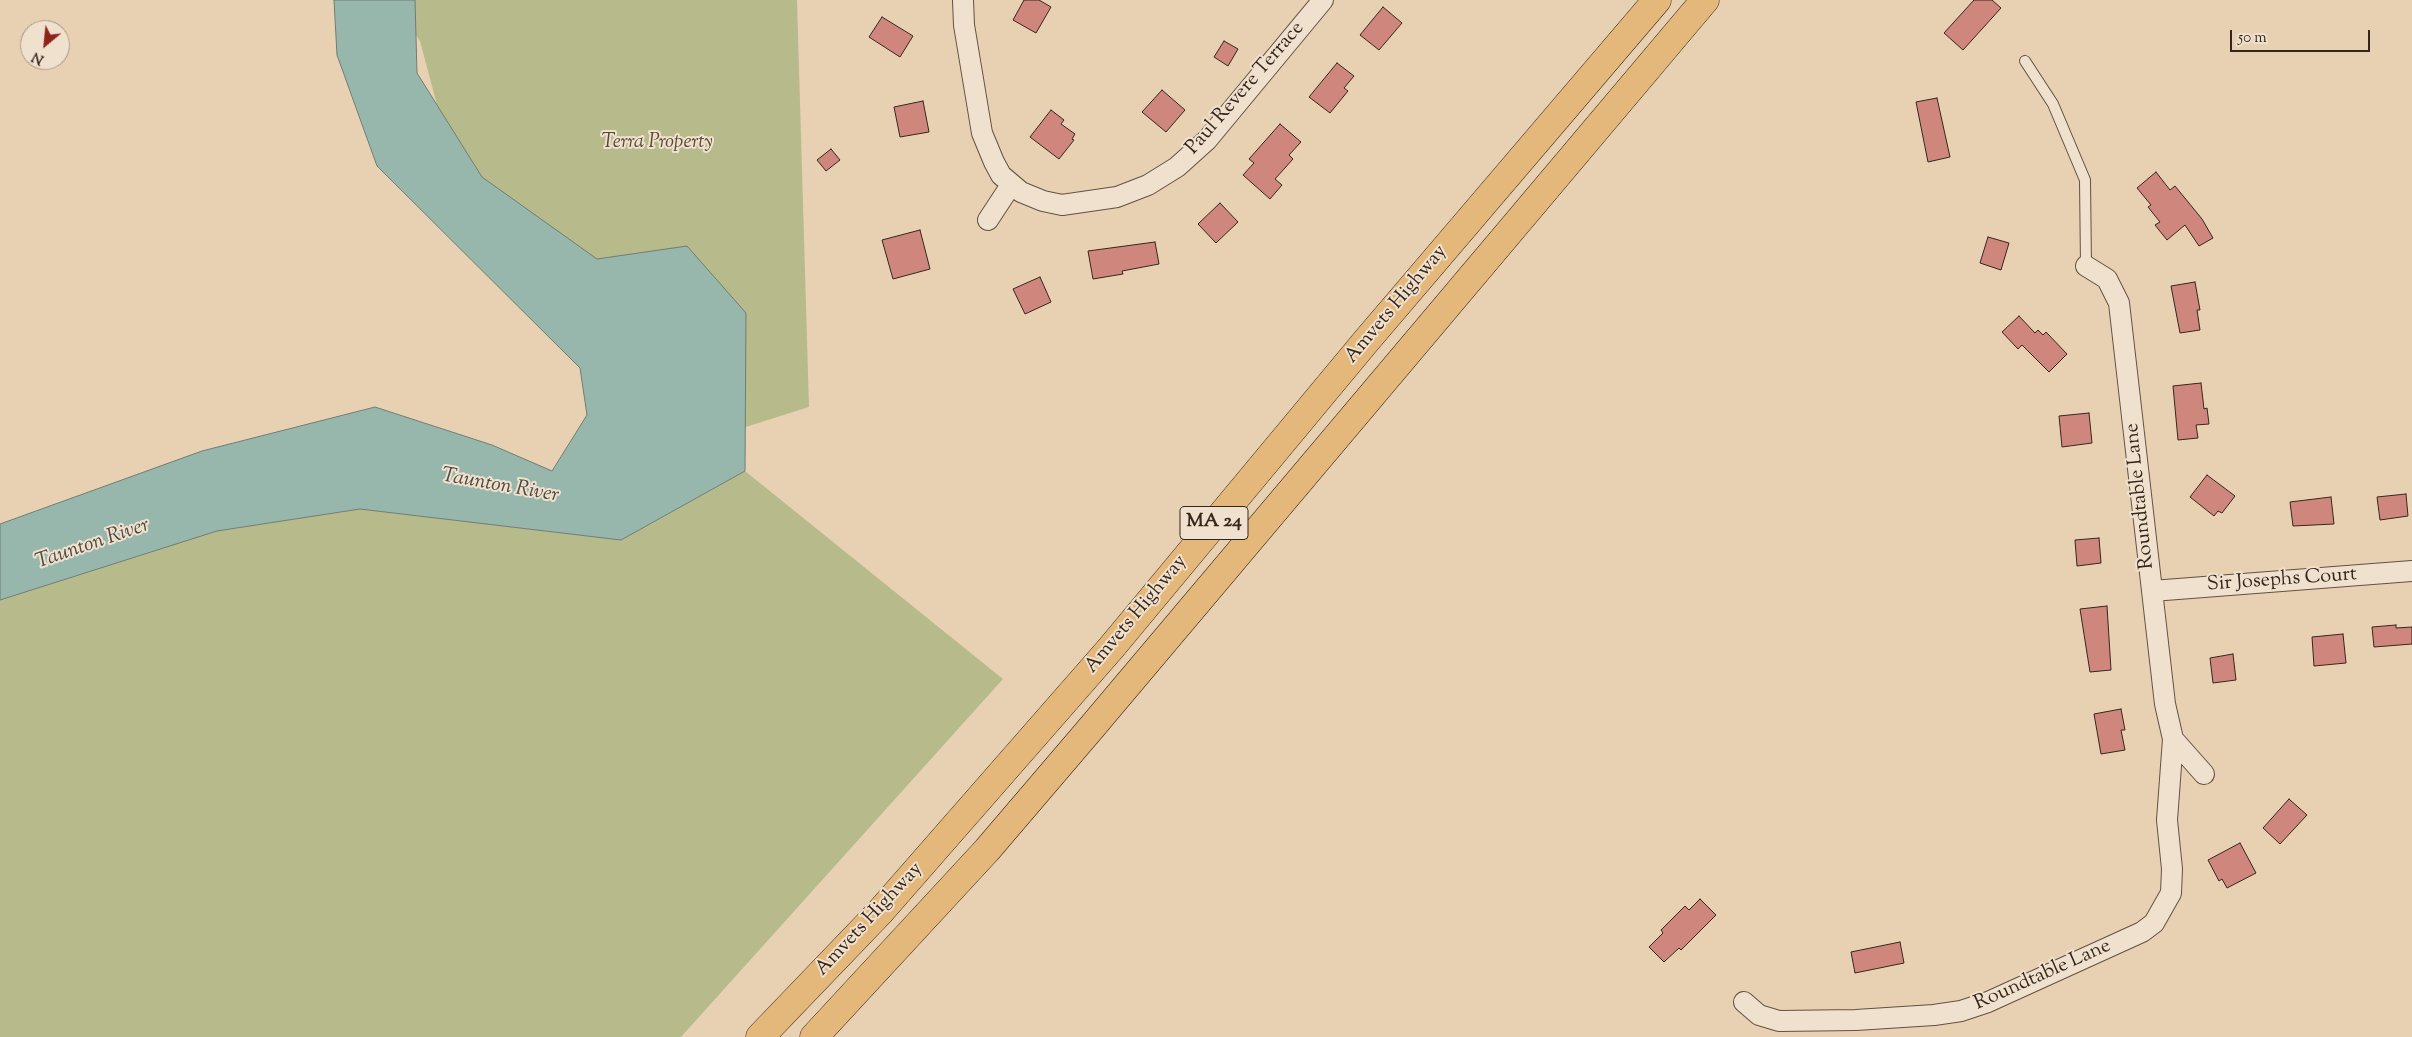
<!DOCTYPE html>
<html>
<head>
<meta charset="utf-8">
<style>
	body { margin:0 }
	#map { position:relative; width:2412px; height:1037px; overflow:hidden; background:#e8d1b3; font-family:"Sorts Mill Goudy",serif }
	canvas { display:block }
	.north { position:absolute; left:20px; top:20px; width:50px; height:50px; box-sizing:border-box; background:#f0e1ce; border:1px solid #a59687; border-radius:50%; rotate:208deg; font-size:14px; font-weight:700; line-height:20px; text-align:center; color:#35261c }
	.north::after { content:''; display:block; margin:auto; width:18px; height:22px; background:#8f2418; clip-path:polygon(50% 0,100% 100%,50% 72%,0 100%) }
	.scale { position:absolute; left:2230px; top:30px; width:140px; height:22px; box-sizing:border-box; border:2px solid #35261c; border-top:0; padding-left:6px; font-size:15px; line-height:18px; white-space:nowrap; color:#35261c; -webkit-text-stroke:4px #f0e1ce; paint-order:stroke }
</style>
</head>
<body>
<div id="map">
<canvas width="2412" height="1037"></canvas>
<div class="north">N</div>
<div class="scale">50 m</div>
</div>
<script>
const c = document.querySelector('canvas').getContext('2d');
c.lineJoin = 'round';
function paint(path, color) {
  c.fillStyle = color;
  c.fill(path, 'evenodd');
}
function shape(rows) {
  const path = new Path2D();
  for (const r of rows) {
    path.moveTo(r[0], r[1]);
    for (let i = 2; i < r.length; i += 2) path.lineTo(r[i], r[i + 1]);
  }
  return path;
}
function trace(path, color, width, dash) {
  c.strokeStyle = color;
  c.lineWidth = width;
  c.lineCap = dash ? 'butt' : 'round';
  c.setLineDash(dash || []);
  c.stroke(path);
}
function write(font, color, halo, rows, align = 'center') {
  c.font = font + ' "Sorts Mill Goudy",serif';
  c.lineWidth = 4;
  c.setLineDash([]);
  c.textBaseline = 'middle';
  c.strokeStyle = halo;
  c.fillStyle = color;
  for (const [text, x, y, turn = 0] of rows) {
    c.save();
    c.translate(x, y);
    c.rotate((+turn || 0) * Math.PI / 180);
    c.textAlign = isNaN(turn) ? turn : align;
    if (halo) c.strokeText(text, 0, 0);
    c.fillText(text, 0, 0);
    c.restore();
  }
}
paint(shape([
	[392,0,797,0,809,407,698,442,598,287,449,150,420,41],
	[745,471,1003,679,681,1037,0,1037,0,600,217,531,360,509,621,540]
]), '#b7bb8b');
const water = shape([
	[334,0,415,0,417,73,482,177,597,259,687,246,746,313,745,471,621,540,360,509,217,531,0,600,0,524,202,451,375,407,492,445,552,471,587,415,580,368,377,166,337,55,334,0]
]);
paint(water, '#97b7ad');
trace(water, '#707d73', 1);
const building = shape([
	[1024,0,1039,0,1051,7,1036,33,1013,20,1024,0],
	[1974,0,1992,0,2001,8,1963,50,1944,33,1974,0],
	[1383,7,1402,23,1379,50,1360,35,1383,7],
	[882,17,913,36,900,57,869,37,882,17],
	[1224,41,1238,49,1228,66,1214,57,1224,41],
	[1337,63,1354,76,1344,88,1348,91,1330,113,1309,97,1337,63],
	[1162,90,1185,110,1166,132,1142,112,1162,90],
	[1937,98,1950,157,1928,162,1916,102,1937,98],
	[923,101,929,132,900,137,894,107,923,101],
	[1051,110,1064,120,1061,124,1075,134,1072,139,1074,140,1059,159,1030,137,1051,110],
	[1280,124,1301,142,1289,155,1293,159,1275,179,1282,185,1270,199,1243,175,1254,163,1249,159,1280,124],
	[831,149,840,160,826,171,817,160,831,149],
	[2156,172,2170,190,2175,186,2202,219,2213,238,2199,246,2185,225,2167,240,2155,225,2160,222,2148,207,2151,205,2137,188,2156,172],
	[1220,203,1238,222,1216,243,1198,224,1220,203],
	[920,230,930,269,893,279,882,240,920,230],
	[1988,237,2009,243,2001,270,1980,263,1988,237],
	[1155,242,1159,264,1122,271,1123,274,1093,279,1088,251,1155,242],
	[1040,277,1051,302,1025,314,1013,289,1040,277],
	[2195,282,2200,310,2197,310,2200,330,2180,333,2171,286,2195,282],
	[2019,316,2035,333,2038,330,2043,335,2046,332,2067,354,2049,372,2022,345,2018,349,2002,332,2019,316],
	[2201,383,2204,409,2207,408,2209,424,2196,425,2198,438,2178,440,2173,386,2201,383],
	[2089,413,2092,443,2062,447,2059,416,2089,413],
	[2207,475,2235,496,2222,513,2218,511,2214,516,2190,497,2207,475],
	[2406,494,2408,516,2380,520,2377,497,2406,494],
	[2331,497,2334,524,2293,526,2290,502,2331,497],
	[2099,538,2101,563,2077,566,2075,540,2099,538],
	[2107,606,2111,670,2090,672,2080,609,2107,606],
	[2396,625,2396,628,2412,627,2412,644,2374,647,2372,627,2396,625],
	[2343,634,2346,663,2314,666,2312,637,2343,634],
	[2233,654,2236,680,2213,683,2210,658,2233,654],
	[2121,709,2125,730,2121,730,2125,750,2101,754,2094,714,2121,709],
	[2289,799,2307,815,2280,844,2263,828,2289,799],
	[2240,843,2256,873,2227,888,2222,879,2219,881,2208,860,2240,843],
	[1700,899,1716,915,1681,950,1679,948,1664,962,1649,947,1663,933,1661,930,1685,906,1689,910,1700,899],
	[1900,942,1904,963,1855,973,1851,952,1900,942]
]);
paint(building, '#cf877d');
trace(building, '#35261c', 1);
const service = shape([
	[2025,61,2053,104,2085,180,2086,266]
]);
const minor = shape([
	[963,0,964,25,982,133,994,162,1001,175,1021,192,1043,201,1062,205,1117,197,1148,185,1177,167,1207,140,1323,0],
	[988,220,1011,185],
	[2086,266,2107,279,2119,303,2165,704,2173,739,2204,774],
	[2152,591,2412,571],
	[1744,1002,1759,1015,1779,1021,1856,1020,1934,1015,1961,1011,1988,1002,2142,932,2154,923,2171,893,2172,869,2167,820,2173,739]
]);
const motorway = shape([
	[760,1037,880,912,1111,648,1367,340,1657,0],
	[814,1037,987,850,1092,727,1705,0]
]);
trace(service, '#625142', 12);
trace(minor, '#625142', 22);
trace(motorway, '#35261c', 29);
trace(service, '#f0e1ce', 10);
trace(minor, '#f0e1ce', 20);
trace(motorway, '#e4b87a', 28);
for (const [x, y, w] of [
	[1214,523,68]
]) {
  const box = new Path2D();
  box.roundRect(x - w / 2, y - 16.5, w, 33, 4);
  c.fillStyle = '#f0e1ce';
  c.fill(box);
  trace(box, '#35261c', 1);
}
write('bold 19px', '#35261c', null, [
	["MA 24",1214,523]
]);
write('20px', '#35261c', '#f0e1ce', [
	["Paul Revere Terrace",1246,89,-49],
	["Amvets Highway",1397,305,-50],
	["Roundtable Lane",2141,496,-96],
	["Sir Josephs Court",2282,581,-4],
	["Amvets Highway",1137,615,-50],
	["Amvets Highway",870,920,-47],
	["Roundtable Lane",2043,976,-24]
]);
write('italic 20px', '#564b38', '#f0e1ce', [
	["Terra Property",657,144]
]);
write('italic 21px', '#4e4a40', '#f0e1ce', [
	["Taunton River",500,487,10],
	["Taunton River",93,545,-19]
]);
</script>
</body>
</html>
